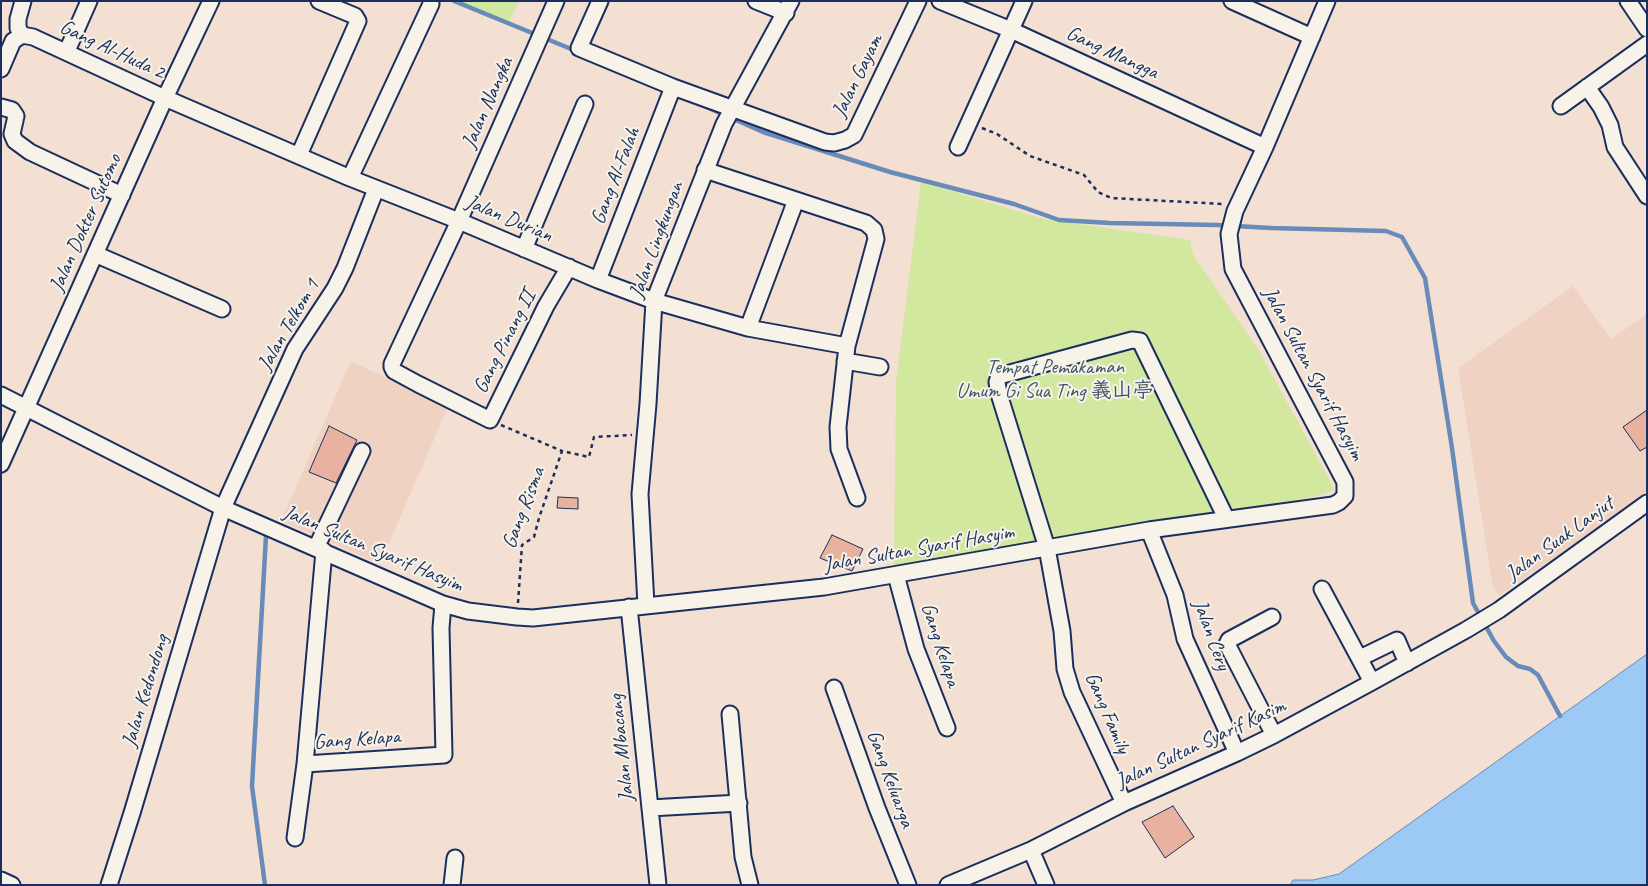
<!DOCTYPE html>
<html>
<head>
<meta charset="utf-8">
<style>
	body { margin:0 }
	#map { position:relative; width:1648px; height:886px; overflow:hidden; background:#f3e0d2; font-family:Caveat,sans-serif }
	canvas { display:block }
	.frame { position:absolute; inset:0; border:2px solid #1b2f5e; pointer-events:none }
</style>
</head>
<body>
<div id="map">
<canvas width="1648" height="886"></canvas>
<div class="frame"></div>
</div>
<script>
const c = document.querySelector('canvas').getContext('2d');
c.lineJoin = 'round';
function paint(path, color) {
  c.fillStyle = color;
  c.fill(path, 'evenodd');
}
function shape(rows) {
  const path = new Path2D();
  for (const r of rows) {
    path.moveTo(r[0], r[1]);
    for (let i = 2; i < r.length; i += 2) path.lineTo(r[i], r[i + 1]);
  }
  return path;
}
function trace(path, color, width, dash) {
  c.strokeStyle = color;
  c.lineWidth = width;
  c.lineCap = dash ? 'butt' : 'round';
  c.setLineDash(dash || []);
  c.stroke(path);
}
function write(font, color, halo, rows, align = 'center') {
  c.font = font + ' Caveat,"LXGW WenKai TC",sans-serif';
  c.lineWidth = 4;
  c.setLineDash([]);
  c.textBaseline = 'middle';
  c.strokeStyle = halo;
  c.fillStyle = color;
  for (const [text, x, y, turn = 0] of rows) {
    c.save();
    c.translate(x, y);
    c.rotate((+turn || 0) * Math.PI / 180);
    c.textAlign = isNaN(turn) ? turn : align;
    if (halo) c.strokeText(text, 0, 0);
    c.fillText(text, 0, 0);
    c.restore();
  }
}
paint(shape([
	[1573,286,1611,339,1647,314,1647,492,1499,596,1493,588,1458,368],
	[351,361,448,407,380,564,281,521]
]), '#f0d2c3');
paint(shape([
	[454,1,519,1,508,23],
	[921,182,1044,219,1190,240,1193,255,1258,349,1335,490,1313,497,894,565,896,382]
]), '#d1e89e');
const water = shape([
	[1647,654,1647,885,1290,885,1293,880,1313,880,1339,874,1647,654]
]);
paint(water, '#9cc9f6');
trace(water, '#688bb9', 1);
trace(shape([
	[454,1,576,51],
	[702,105,763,132,890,172,1014,204,1059,220,1110,223,1217,225,1271,228,1386,231,1402,237,1425,278,1452,448,1473,603,1494,641,1506,657,1518,666,1530,669,1538,675,1560,716],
	[265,885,252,786,266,536]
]), '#688bb9', 4.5);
const building = shape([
	[1647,410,1647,447,1640,451,1623,427,1647,410],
	[329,426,357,440,336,483,309,472,329,426],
	[558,497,578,498,578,509,557,508,558,497],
	[832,535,863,549,852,571,820,558,832,535],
	[1173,806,1194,837,1165,858,1142,822,1173,806]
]);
paint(building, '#e9b2a0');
trace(building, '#1b2f5e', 1);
const minor = shape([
	[556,1,459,221,392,364,392,367,394,371,418,384,490,420,546,306,569,267],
	[600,1,579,48,673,87,825,142,834,143,845,140,854,135,918,1],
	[756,1,786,13],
	[940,1,1011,30,1265,147],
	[1232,1,1312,37],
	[1628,1,1647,29],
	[22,35,18,28,18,19,23,1],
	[67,51,89,1],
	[1,69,13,41,22,35,33,37,165,98,350,178,459,221,598,280,654,301,748,328,847,346],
	[1587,87,1601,107,1610,125,1615,147,1647,196],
	[1561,106,1647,44],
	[1,107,12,110,16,116,12,134,15,141,30,152,122,195],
	[958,147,1024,1],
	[299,155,358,21,355,16,319,1],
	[705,170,866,223,874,230,876,239,847,346,838,427,839,449,857,498],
	[350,178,431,4],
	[524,249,585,104],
	[95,254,222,309],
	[598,280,673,87],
	[748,328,796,200],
	[845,361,880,367],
	[1,395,223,508,443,604,468,611,517,617,533,618,824,587,1149,530,1333,505,1339,502,1345,496,1345,482,1233,269,1229,234,1235,211,1265,147,1327,1],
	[1,464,165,98,211,1],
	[1149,530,1175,595,1185,639,1237,753],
	[316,548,362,451],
	[324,551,305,764,444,755,441,628,443,604],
	[896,575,916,649,947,728],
	[1322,589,1372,682],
	[646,605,640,494,648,404,654,301,724,124,791,1],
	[629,607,658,885],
	[1272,617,1229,640,1227,644,1274,735],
	[1360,658,1397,640,1407,663],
	[834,688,877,808,908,885],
	[730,714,743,857,750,885],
	[1124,803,1072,692,1065,669,1062,631,1047,548,999,394,997,382,999,376,1132,340,1140,341,1226,518],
	[650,808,739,803],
	[295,838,305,764],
	[1031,850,1046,885],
	[1,880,12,885],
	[109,885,132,813,223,508,295,349,335,288,345,268,376,189],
	[452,885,455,858],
	[948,885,1031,850,1124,803,1237,753,1274,735,1372,682,1466,630,1499,610,1647,503]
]);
trace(minor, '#1b2f5e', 19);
trace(shape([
	[982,128,997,134,1030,156,1084,175,1098,192,1111,198,1223,204],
	[501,425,562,451],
	[518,603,522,545,534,537,539,518,562,451,589,457,594,437,632,435]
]), '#1b2f5e', 2.5, [4, 4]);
trace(minor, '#f7f3e8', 15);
write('21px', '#1b2f5e', '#f7f3e8', [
	["Gang Al-Huda 2",112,50,25],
	["Gang Mangga",1112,53,25],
	["Jalan Gayam",858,76,-64],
	["Jalan Nangka",488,103,-66],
	["Gang Al-Falah",616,176,-69],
	["Jalan Durian",509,219,23],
	["Jalan Dokter Sutomo",86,223,-66],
	["Jalan Lingkungan",657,240,-70],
	["Jalan Telkom 1",289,325,-60],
	["Gang Pinang II",505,342,-63],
	["Jalan Sultan Syarif Hasyim",1313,374,62],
	["Gang Risma",524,508,-69],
	["Jalan Suak Lanjut",1560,539,-36],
	["Jalan Sultan Syarif Hasyim",373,549,23],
	["Jalan Sultan Syarif Hasyim",919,549,-10],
	["Jalan Cery",1211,635,70],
	["Gang Kelapa",940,645,72],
	["Jalan Kedondong",146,691,-73],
	["Gang Family",1107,713,67],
	["Gang Kelapa",357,740,-4],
	["Jalan Sultan Syarif Kasim",1201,744,-25],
	["Jalan Mbacang",622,748,-96],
	["Gang Keluarga",890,779,70]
]);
write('21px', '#3f546b', '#f7f3e8', [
	["Tempat Pemakaman",1055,367],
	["Umum Gi Sua Ting 義山亭",1055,391]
]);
</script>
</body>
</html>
